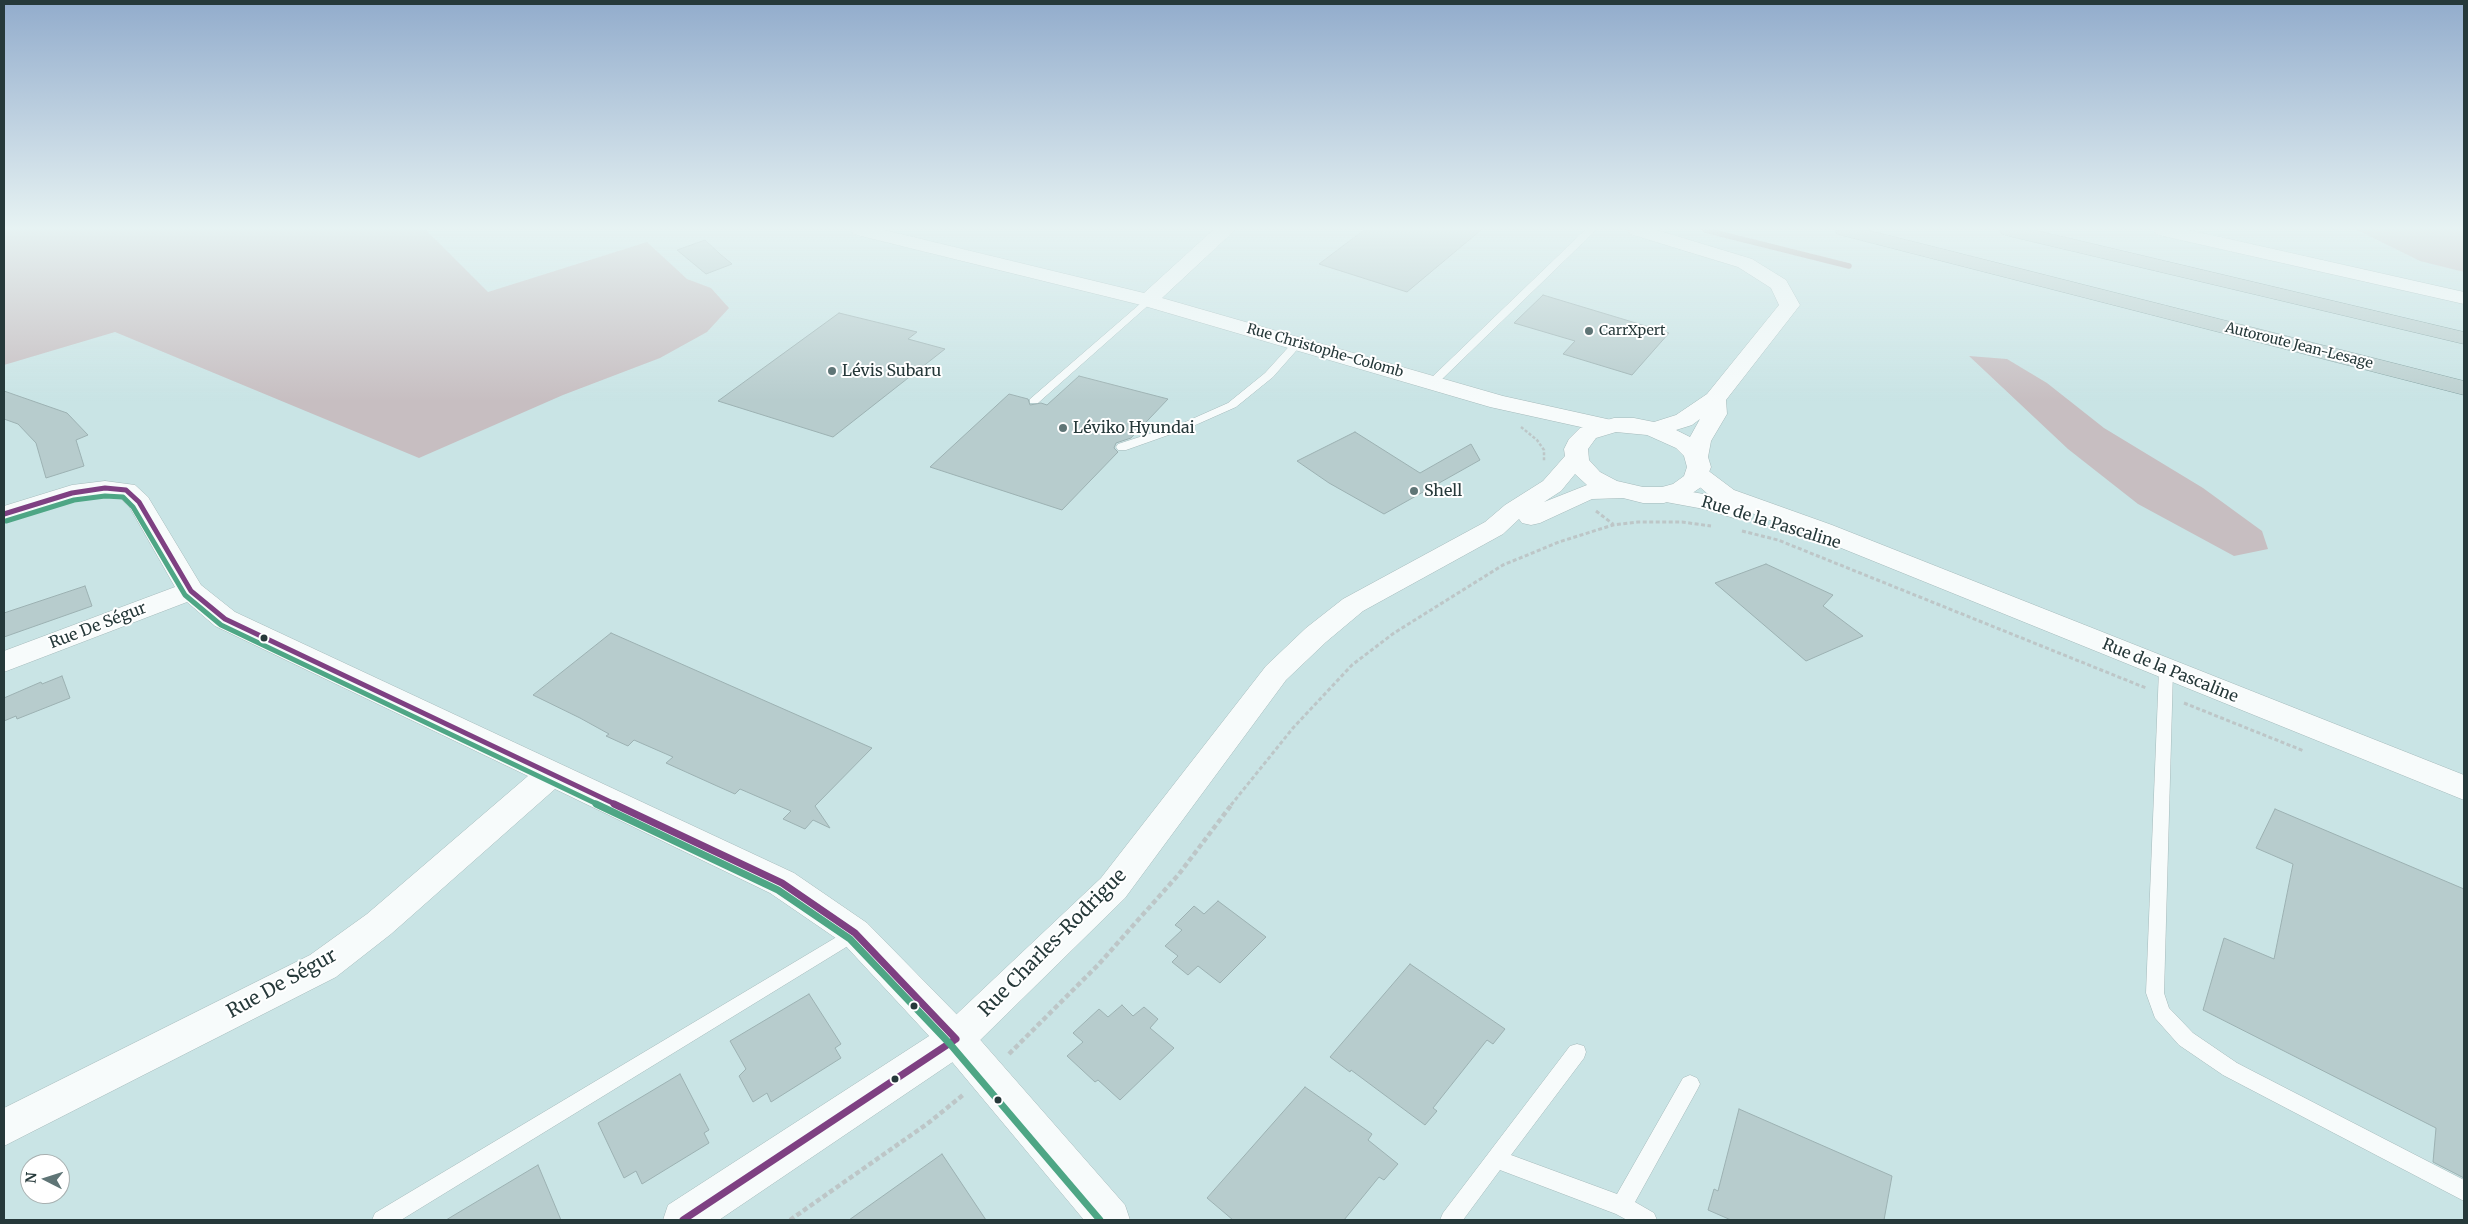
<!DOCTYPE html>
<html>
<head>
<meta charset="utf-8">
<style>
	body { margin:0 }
	#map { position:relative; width:2468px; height:1224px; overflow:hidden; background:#c9e4e5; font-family:Merriweather,serif }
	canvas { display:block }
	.frame { position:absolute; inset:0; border:5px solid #26393a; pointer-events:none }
	.north { position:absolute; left:20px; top:1154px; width:50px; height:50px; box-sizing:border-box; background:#fff; border:1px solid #a8b0b0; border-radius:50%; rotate:275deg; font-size:14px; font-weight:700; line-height:20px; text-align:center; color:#26393a }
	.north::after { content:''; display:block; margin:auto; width:18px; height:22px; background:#5f7576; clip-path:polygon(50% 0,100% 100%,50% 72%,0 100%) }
</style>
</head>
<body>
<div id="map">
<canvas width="2468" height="1224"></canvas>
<div class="frame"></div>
<div class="north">N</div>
</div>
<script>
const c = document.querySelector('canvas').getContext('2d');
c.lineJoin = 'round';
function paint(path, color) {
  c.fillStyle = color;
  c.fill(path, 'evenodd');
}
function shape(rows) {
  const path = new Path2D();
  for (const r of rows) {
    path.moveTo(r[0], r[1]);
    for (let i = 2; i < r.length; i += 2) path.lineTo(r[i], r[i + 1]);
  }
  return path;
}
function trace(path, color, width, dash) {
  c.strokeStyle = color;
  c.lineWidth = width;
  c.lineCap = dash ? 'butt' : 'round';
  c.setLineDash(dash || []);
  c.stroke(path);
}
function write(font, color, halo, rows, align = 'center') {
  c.font = font + ' Merriweather,serif';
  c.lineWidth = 4;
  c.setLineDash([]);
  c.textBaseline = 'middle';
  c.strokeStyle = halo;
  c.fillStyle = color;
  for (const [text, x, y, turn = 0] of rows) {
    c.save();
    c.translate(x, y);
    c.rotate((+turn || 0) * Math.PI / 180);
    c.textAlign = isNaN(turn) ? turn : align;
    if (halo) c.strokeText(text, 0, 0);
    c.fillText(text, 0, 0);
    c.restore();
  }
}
paint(shape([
	[4,230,426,230,488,292,647,242,687,279,711,288,729,308,707,332,660,358,563,395,419,458,115,332,4,365],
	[2357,230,2464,230,2464,272,2420,261],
	[1969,356,2007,359,2047,383,2104,428,2203,488,2262,531,2268,549,2234,556,2138,504,2068,449]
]), '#c7bec1');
trace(shape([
	[1705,230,1849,266]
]), '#b19fa2', 5.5);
const building = shape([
	[1364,230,1481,230,1407,292,1319,264,1364,230],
	[705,240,720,254,732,264,706,274,677,250,705,240],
	[1543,295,1669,333,1632,375,1563,354,1575,341,1514,323,1543,295],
	[839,313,917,332,908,339,945,349,833,437,718,401,839,313],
	[1079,376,1168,399,1131,438,1116,443,1114,448,1118,452,1062,510,930,467,1009,394,1028,399,1030,405,1041,403,1047,405,1079,376],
	[4,391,67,413,88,435,76,440,84,466,46,478,36,443,18,424,4,419,4,391],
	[1355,432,1420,473,1471,444,1480,460,1384,514,1329,483,1297,461,1355,432],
	[1766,564,1833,595,1823,606,1863,636,1806,661,1715,583,1766,564],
	[85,586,92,606,4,637,4,613,85,586],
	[611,633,872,748,815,806,830,828,813,820,805,829,783,819,791,811,740,789,735,794,717,786,666,763,673,757,634,740,628,746,606,736,609,734,580,718,533,695,611,633],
	[62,676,70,698,17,719,16,716,4,721,4,698,41,682,42,684,62,676],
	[2275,809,2464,889,2464,1178,2433,1162,2436,1128,2203,1010,2224,938,2274,959,2293,864,2256,848,2275,809],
	[1218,901,1266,937,1220,983,1198,966,1188,975,1172,962,1178,956,1165,946,1182,930,1175,925,1194,906,1204,914,1218,901],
	[1410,964,1505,1029,1493,1044,1487,1040,1433,1108,1437,1111,1425,1125,1351,1070,1350,1072,1330,1057,1410,964],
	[809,994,841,1044,835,1048,841,1058,771,1102,767,1093,753,1102,739,1076,746,1069,730,1041,809,994],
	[1122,1005,1133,1016,1144,1007,1158,1019,1150,1028,1174,1048,1120,1100,1098,1080,1095,1082,1067,1056,1083,1042,1073,1033,1099,1009,1108,1017,1122,1005],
	[680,1074,709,1130,704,1133,709,1143,642,1184,636,1171,624,1178,598,1123,680,1074],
	[1305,1087,1372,1134,1368,1140,1398,1164,1384,1180,1379,1177,1344,1220,1233,1220,1207,1198,1305,1087],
	[1739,1109,1892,1176,1884,1220,1731,1220,1708,1210,1714,1189,1718,1191,1739,1109],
	[942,1154,986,1220,849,1220,942,1154],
	[538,1165,561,1220,446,1220,538,1165]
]);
paint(building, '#b7cccd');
trace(building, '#9cb1b2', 1);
const lane = shape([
	[1585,230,1596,230,1437,384,1429,384,1429,380,1585,230],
	[1148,297,1153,300,1152,302,1038,403,1030,403,1030,399,1148,297],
	[1298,340,1303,343,1273,377,1236,407,1191,427,1126,450,1118,450,1116,447,1118,444,1183,423,1228,403,1265,373,1294,341,1298,340],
	[2166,665,2173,670,2164,993,2169,1008,2193,1033,2237,1063,2464,1180,2464,1201,2223,1075,2179,1045,2155,1018,2146,993,2159,670,2166,665],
	[855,926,861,928,864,933,861,938,401,1220,372,1220,375,1213,855,926],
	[1577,1044,1584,1046,1586,1052,1584,1058,1511,1155,1617,1194,1683,1078,1690,1075,1697,1078,1700,1084,1697,1090,1635,1202,1654,1213,1657,1220,1627,1220,1616,1214,1500,1170,1463,1220,1440,1220,1443,1213,1570,1046,1577,1044]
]);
const street = shape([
	[851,230,884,230,1144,293,1213,230,1235,230,1162,298,1503,396,1616,421,1620,426,1616,431,1608,433,1490,407,1141,305,853,234,851,230],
	[2154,230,2189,230,2464,292,2464,304,2163,236,2156,234,2154,230],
	[1697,467,1706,469,1734,490,1832,525,2464,775,2464,800,1814,537,1749,512,1746,516,1737,519,1704,509,1655,500,1652,495,1655,490,1664,487,1709,495,1685,474,1688,469,1697,467],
	[105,481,135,485,148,497,201,585,235,612,794,873,867,923,969,1027,1125,1205,1130,1220,1084,1220,943,1051,843,943,770,893,555,789,391,934,336,977,4,1146,4,1108,310,955,367,914,528,776,215,626,187,602,4,672,4,651,175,587,129,506,119,497,105,495,75,500,4,522,4,506,72,485,105,481]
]);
const secondary = shape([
	[1628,230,1657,230,1752,259,1786,280,1800,305,1726,400,1727,414,1711,441,1708,457,1711,467,1704,485,1691,494,1664,503,1643,503,1623,498,1592,499,1540,523,1531,525,1522,523,1519,519,1503,534,1363,611,1326,642,1286,680,1125,898,969,1051,719,1220,663,1220,668,1205,943,1027,1101,878,1266,666,1306,628,1343,599,1485,522,1505,505,1543,481,1565,456,1564,449,1569,439,1580,428,1614,418,1634,418,1654,422,1676,415,1707,394,1779,305,1771,288,1738,267,1630,234,1628,230],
	[1700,419,1690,437,1676,430,1692,425,1700,419],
	[1616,432,1647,435,1676,448,1684,456,1687,467,1684,476,1673,484,1662,487,1643,487,1617,481,1600,472,1589,460,1588,449,1596,438,1616,432],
	[1575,474,1587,485,1544,502,1561,491,1575,474]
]);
const highway = shape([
	[1835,230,1867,230,2464,381,2464,395,1837,234,1835,230],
	[2000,230,2034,230,2464,332,2464,344,2009,236,2002,234,2000,230]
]);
trace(lane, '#a5babb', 1);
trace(street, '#a5babb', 1);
trace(secondary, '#a5babb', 1);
trace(highway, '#809e9f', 1);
trace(shape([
	[1521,427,1537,440,1544,450,1544,461]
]), '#bdc6c7', 2.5, [3, 2]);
trace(shape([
	[1596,511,1613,524],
	[1742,531,1778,540,2146,688],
	[2184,703,2304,751],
	[1231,805,1293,728,1352,665,1394,633,1503,565,1559,542,1613,525,1638,522,1682,522,1711,526]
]), '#bdc6c7', 3, [4, 2.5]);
trace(shape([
	[1009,1054,1098,965,1179,874,1232,804],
	[790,1220,927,1124,963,1095]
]), '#bdc6c7', 4.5, [5, 3]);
paint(lane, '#f7fbfb');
paint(street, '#f7fbfb');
paint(secondary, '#f7fbfb');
paint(highway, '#bcd0d0');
trace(shape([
	[4,514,72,493,105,488,126,490,139,502,191,591,225,619,617,805]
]), '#7e4082', 5);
trace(shape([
	[614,804,782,883,855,933,956,1039],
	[683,1220,956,1039]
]), '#7e4082', 7);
trace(shape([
	[6,521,74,500,105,496,123,497,133,507,185,595,221,625,599,805]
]), '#4ea685', 5);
trace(shape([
	[596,804,778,890,850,939,950,1044,1100,1220]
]), '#4ea685', 7);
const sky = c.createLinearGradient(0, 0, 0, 401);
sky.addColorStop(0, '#92accc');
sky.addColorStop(0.57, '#e7f3f3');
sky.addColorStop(1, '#e7f3f300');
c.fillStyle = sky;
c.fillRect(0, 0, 2468, 401);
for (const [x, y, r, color] of [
	[1589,331,5,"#5f7576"],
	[832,371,5,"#5f7576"],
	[1063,428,5,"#5f7576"],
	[1414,491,5,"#5f7576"],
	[264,638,4.5,"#26393a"],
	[914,1006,4.5,"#26393a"],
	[895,1079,4.5,"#26393a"],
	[998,1100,4.5,"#26393a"]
]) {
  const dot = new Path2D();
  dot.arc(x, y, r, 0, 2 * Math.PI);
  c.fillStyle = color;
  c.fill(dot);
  trace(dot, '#fff', 2);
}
write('14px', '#26393a', '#fff', [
	["CarrXpert",1599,331]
], 'left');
write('14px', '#26393a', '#fff', [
	["Autoroute Jean-Lesage",2299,346,14],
	["Rue Christophe-Colomb",1325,351,16]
]);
write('16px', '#26393a', '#fff', [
	["Lévis Subaru",842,371],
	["Léviko Hyundai",1073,428],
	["Shell",1424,491]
], 'left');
write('16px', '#26393a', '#fff', [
	["Rue de la Pascaline",1771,523,17],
	["Rue De Ségur",98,626,-21],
	["Rue de la Pascaline",2170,671,22]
]);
write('19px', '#26393a', '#fff', [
	["Rue Charles-Rodrigue",1053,943,-45],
	["Rue De Ségur",282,984,-29]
]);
</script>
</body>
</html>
